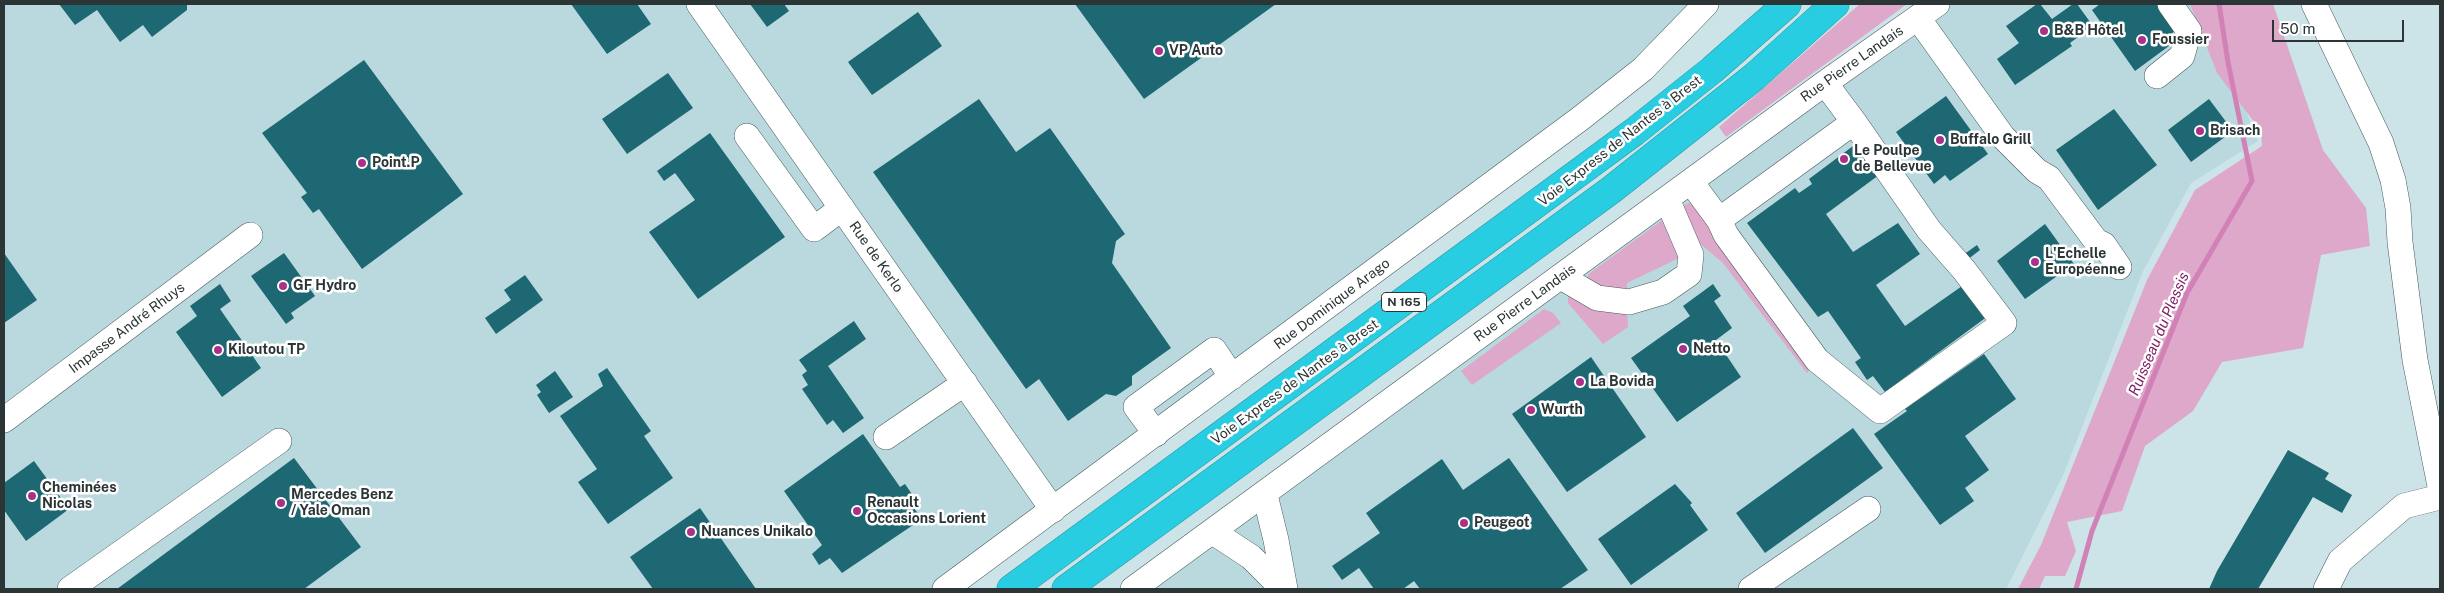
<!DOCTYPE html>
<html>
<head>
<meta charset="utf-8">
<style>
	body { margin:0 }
	#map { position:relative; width:2444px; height:593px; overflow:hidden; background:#cce3e7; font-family:"Public Sans",sans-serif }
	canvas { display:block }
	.frame { position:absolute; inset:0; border:5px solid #2c3536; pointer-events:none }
	.scale { position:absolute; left:2272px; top:20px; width:132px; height:22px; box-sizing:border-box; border:2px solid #2c3536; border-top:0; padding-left:6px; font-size:15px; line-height:18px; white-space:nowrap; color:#2c3536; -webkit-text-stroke:4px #fff; paint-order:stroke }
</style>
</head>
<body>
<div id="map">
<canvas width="2444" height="593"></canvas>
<div class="frame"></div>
<div class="scale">50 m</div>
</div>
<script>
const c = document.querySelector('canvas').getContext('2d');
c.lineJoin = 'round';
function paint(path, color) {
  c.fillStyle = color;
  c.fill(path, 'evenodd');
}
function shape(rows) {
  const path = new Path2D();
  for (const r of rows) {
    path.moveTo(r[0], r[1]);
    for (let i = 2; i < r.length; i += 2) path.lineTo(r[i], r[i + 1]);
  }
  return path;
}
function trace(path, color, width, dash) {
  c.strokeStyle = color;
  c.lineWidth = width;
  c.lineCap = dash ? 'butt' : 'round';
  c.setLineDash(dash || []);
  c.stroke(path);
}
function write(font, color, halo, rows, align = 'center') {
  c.font = font + ' "Public Sans",sans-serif';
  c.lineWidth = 5;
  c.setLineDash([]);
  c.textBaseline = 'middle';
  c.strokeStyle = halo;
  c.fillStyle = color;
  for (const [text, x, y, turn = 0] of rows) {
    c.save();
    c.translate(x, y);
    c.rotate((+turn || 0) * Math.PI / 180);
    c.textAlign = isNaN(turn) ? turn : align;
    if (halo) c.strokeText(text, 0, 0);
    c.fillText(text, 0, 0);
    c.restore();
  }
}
paint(shape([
	[4,4,1706,4,1682,29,945,589,4,589],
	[1937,4,2204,4,2258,141,2191,183,2143,271,2064,473,2006,589,1133,589]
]), '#b9d9de');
paint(shape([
	[1860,4,1907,4,1726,137,1719,127],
	[2190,4,2273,4,2323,150,2366,208,2370,246,2321,255,2303,348,2222,362,2193,411,2145,446,2122,511,2067,522,2076,551,2065,576,2045,576,2039,589,2018,589,2041,545,2147,280,2195,190,2262,146,2261,131,2217,73],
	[1689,203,1699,205,1777,316,1811,369,1807,373,1723,263,1691,236,1681,207],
	[1665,218,1679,258,1627,283,1627,293,1593,285,1587,277,1590,273],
	[1568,296,1575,296,1627,309,1628,327,1603,344,1568,303],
	[1544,309,1553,313,1561,323,1472,385,1461,371]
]), '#dda8c9');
trace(shape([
	[2076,589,2092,531,2187,293,2252,181,2228,62,2219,4]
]), '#d281b6', 5);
paint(shape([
	[59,4,187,4,187,10,152,37,143,25,120,42,97,10,75,25],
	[571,4,637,4,651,24,607,54],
	[750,4,784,4,789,11,767,27],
	[1075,4,1276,4,1144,99],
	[2037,4,2040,4,2052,19,2073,4,2077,4,2093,26,2070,43,2072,46,2015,85,1997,59,2019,43,2006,26],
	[2100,4,2165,4,2181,27,2168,36,2173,43,2135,71,2092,10],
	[918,12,942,46,872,95,848,62],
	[364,60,463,194,362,269,319,209,313,213,301,197,307,193,262,133],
	[668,73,693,108,627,154,602,119],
	[1946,96,1988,154,1950,181,1945,175,1934,184,1896,132],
	[979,99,1016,152,1050,128,1125,234,1116,241,1112,263,1171,348,1132,376,1132,385,1116,396,1106,394,1068,421,1039,379,1026,389,873,172],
	[2209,99,2233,131,2191,162,2168,130],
	[2114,109,2157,165,2098,210,2056,150],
	[710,133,785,237,698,299,649,232,695,200,675,173,664,181,657,171],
	[1857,143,1879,175,1826,214,1853,252,1898,223,1920,254,1876,285,1905,326,1965,284,1988,316,1885,392,1873,376,1867,380,1855,362,1861,358,1828,311,1818,317,1747,223,1795,188,1799,193,1812,184,1809,179],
	[2045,224,2074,264,2025,299,1997,261],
	[1977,245,1980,250,1967,260,1963,255],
	[4,253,37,300,4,323],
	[284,253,315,296,291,313,294,318,286,324,251,276],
	[525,275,543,300,496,334,485,318,511,300,504,290],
	[220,284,231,301,220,309,261,368,222,397,176,332,197,316,190,306],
	[1713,284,1721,296,1714,301,1732,328,1716,340,1741,377,1677,422,1631,358,1690,316,1683,306],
	[854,321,866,339,828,366,864,418,843,433,833,420,827,425,802,389,808,385,802,375,807,371,799,360],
	[1984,354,2016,399,1965,436,1989,470,1965,488,1974,501,1940,525,1874,434,1907,411,1905,409],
	[1591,357,1646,437,1567,492,1512,414],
	[607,368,651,431,644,436,673,478,608,524,578,482,597,469,560,416,603,386,598,374],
	[555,371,573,397,549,413,537,395,541,392,536,385],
	[1853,428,1883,468,1765,553,1736,513],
	[863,434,900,487,905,484,916,500,911,504,922,519,842,573,830,558,819,565,812,554,822,545,784,491],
	[2288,450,2329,473,2325,479,2352,495,2342,513,2313,497,2258,589,2209,589,2217,571],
	[294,458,361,547,304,589,117,589],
	[1509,458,1588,570,1560,589,1420,589,1414,581,1403,589,1374,589,1359,568,1342,580,1332,566,1380,533,1366,513,1442,459,1463,490],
	[34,461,69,509,26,541,4,510,4,483],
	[1675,484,1692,503,1690,505,1708,530,1631,585,1598,539],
	[700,508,756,589,653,589,630,557]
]), '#1d6872');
const minor = shape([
	[699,4,1053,510],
	[2314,4,2381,143,2393,180,2398,208,2400,242,2415,360,2440,486],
	[1918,18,2003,137,2037,171,2049,178,2096,241,2104,245,2119,267],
	[2157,76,2182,56,2189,31,2170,4],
	[747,136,814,229,842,208],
	[1691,182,1719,220,1854,122,1825,83],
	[1719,220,1726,235,1817,360,1880,411,2004,323,1964,270,1929,230,1854,122],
	[1561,277,1597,298,1629,302,1663,292,1689,274,1691,255,1667,199],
	[4,420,250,235],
	[1156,434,1136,407,1214,350,1232,377],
	[886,437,965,383],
	[1265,495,1276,540,1285,589],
	[1213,532,1251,557,1283,589],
	[70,589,279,441],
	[945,589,1581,118,1643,69,1706,4],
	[1133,589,1825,83,1937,4],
	[1751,589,1868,509],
	[2326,589,2340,561,2404,506,2440,497]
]);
const highway = shape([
	[1011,589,1634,132,1712,70,1787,4],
	[1066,589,1611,190,1754,77,1835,4]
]);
trace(minor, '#465a5d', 26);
trace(highway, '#2a98a5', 29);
trace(minor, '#fff', 25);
trace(highway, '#29cde1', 28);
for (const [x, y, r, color] of [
	[2044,31,5,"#a93187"],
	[2142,40,5,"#a93187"],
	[1159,51,5,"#a93187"],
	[2200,131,5,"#a93187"],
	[1940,140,5,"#a93187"],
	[1844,159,5,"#a93187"],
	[362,163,5,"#a93187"],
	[2035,262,5,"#a93187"],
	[283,286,5,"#a93187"],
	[1683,349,5,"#a93187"],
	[218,350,5,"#a93187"],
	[1580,382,5,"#a93187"],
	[1531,410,5,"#a93187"],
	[32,496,5,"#a93187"],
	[281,503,5,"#a93187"],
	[857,511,5,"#a93187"],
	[1464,523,5,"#a93187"],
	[691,532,5,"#a93187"]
]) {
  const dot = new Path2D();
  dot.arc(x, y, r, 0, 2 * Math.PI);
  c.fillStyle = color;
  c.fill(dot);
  trace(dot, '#fff', 2);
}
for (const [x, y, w] of [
	[1404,302,45]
]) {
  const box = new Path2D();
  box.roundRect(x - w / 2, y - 9.5, w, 19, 4);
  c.fillStyle = '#fff';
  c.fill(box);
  trace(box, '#2c3536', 1);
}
write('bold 12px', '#2c3536', null, [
	["N 165",1404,302]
]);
write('bold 14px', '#2c3536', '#fff', [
	["B&B Hôtel",2054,31],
	["Foussier",2152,40],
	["VP Auto",1169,51],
	["Brisach",2210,131],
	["Buffalo Grill",1950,140],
	["Le Poulpe",1854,151],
	["de Bellevue",1854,167],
	["Point.P",372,163],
	["L'Echelle",2045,254],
	["Européenne",2045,270],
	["GF Hydro",293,286],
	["Netto",1693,349],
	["Kiloutou TP",228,350],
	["La Bovida",1590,382],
	["Wurth",1541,410],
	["Cheminées",42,488],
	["Nicolas",42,504],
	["Mercedes Benz",291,495],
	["/ Yale Oman",291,511],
	["Renault",867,503],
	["Occasions Lorient",867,519],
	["Peugeot",1474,523],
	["Nuances Unikalo",701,532]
], 'left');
write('14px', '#2c3536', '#fff', [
	["Rue Pierre Landais",1852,64,-35],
	["Voie Express de Nantes à Brest",1620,141,-38],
	["Rue de Kerlo",876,257,55],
	["Rue Pierre Landais",1525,303,-36],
	["Rue Dominique Arago",1332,304,-37],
	["Impasse André Rhuys",127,328,-37],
	["Voie Express de Nantes à Brest",1295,382,-36]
]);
write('italic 15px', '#822267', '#fff', [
	["Ruisseau du Plessis",2159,334,-67]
]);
</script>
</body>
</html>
